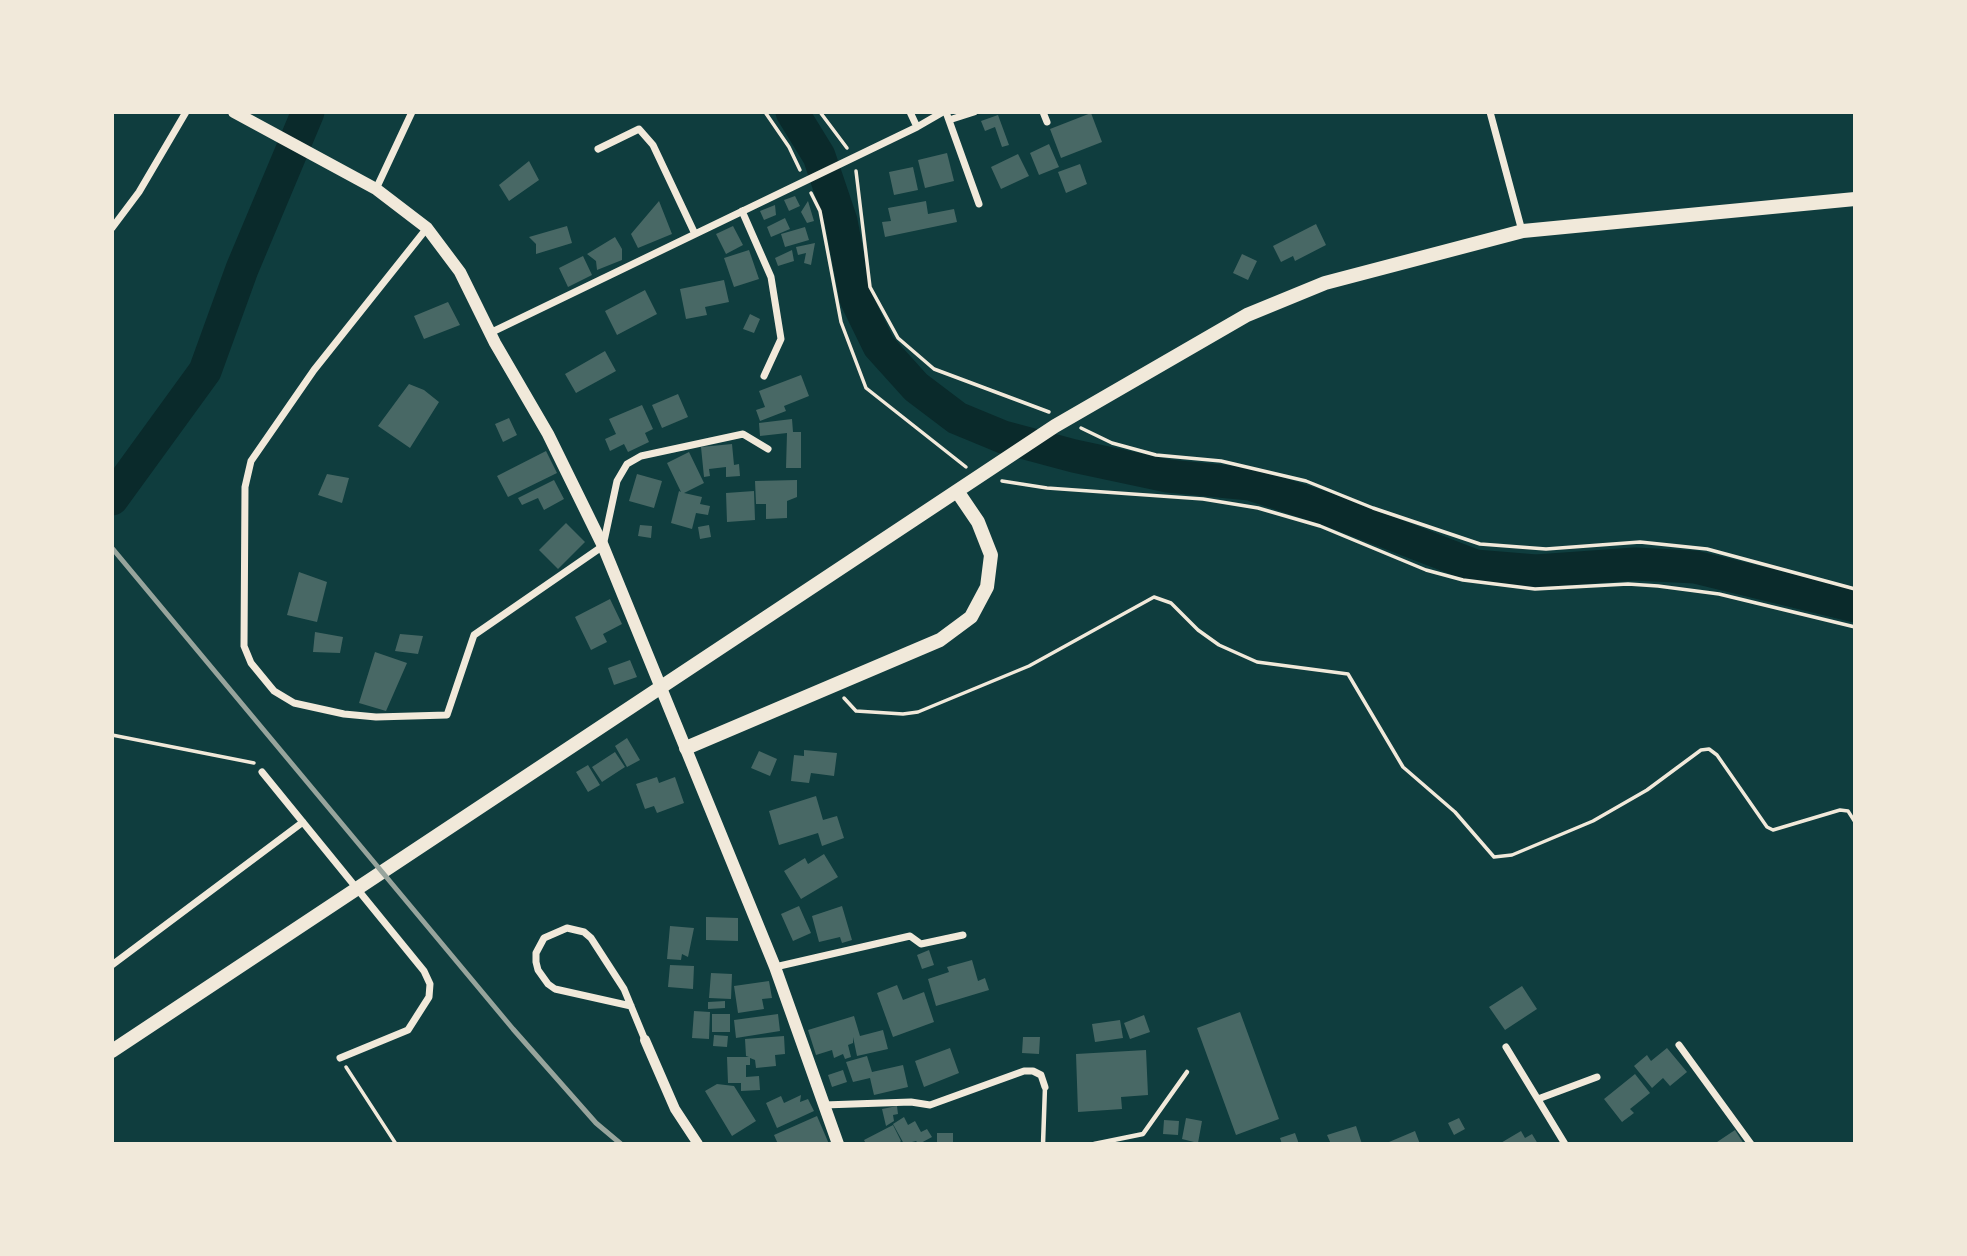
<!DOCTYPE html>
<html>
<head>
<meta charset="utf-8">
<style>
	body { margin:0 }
	#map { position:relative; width:1967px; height:1256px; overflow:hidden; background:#0f3d3e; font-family:Inter,sans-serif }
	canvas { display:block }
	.frame { position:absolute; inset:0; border:114px solid #f1e9da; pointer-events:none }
</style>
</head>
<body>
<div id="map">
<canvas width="1967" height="1256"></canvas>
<div class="frame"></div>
</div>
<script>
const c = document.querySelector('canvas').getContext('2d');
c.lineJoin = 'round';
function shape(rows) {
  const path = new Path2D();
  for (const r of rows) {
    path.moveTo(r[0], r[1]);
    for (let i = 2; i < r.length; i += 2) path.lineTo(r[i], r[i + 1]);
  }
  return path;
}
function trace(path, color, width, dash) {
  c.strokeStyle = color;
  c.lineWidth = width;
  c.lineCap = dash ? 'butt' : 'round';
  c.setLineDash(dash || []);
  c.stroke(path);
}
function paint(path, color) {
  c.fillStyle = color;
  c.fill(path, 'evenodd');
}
trace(shape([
	[792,112,819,156,841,221,856,299,879,346,916,387,957,418,1003,437,1074,456,1168,476,1250,484,1330,510,1475,566,1536,571,1635,564,1695,567,1855,606],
	[112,499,205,371,242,269,308,112]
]), '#0a2a2b', 33);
paint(shape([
	[1091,113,1102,142,1061,158,1050,129],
	[998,115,1009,145,1002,147,995,127,985,131,981,121],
	[1049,144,1059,167,1039,175,1030,153],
	[947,153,954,181,925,188,918,160],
	[1018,154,1029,176,1001,189,991,167],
	[529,161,539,180,509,201,499,185],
	[1080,164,1087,184,1066,193,1058,172],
	[913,167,918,190,894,195,889,172],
	[795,196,800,206,789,211,784,200],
	[659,201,672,234,638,248,631,234],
	[808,201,814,221,807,223,801,212],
	[926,201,928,214,954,209,957,222,885,237,882,222,891,221,888,208],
	[775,205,776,215,764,220,760,211],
	[785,218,790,229,771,237,767,227],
	[1316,224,1326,245,1295,261,1293,256,1281,262,1273,246],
	[567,226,572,243,536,254,536,244,529,237],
	[733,226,743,245,726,254,716,234],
	[805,227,809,240,785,247,781,234],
	[615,237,622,249,622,260,597,270,596,261,587,254],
	[815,243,811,265,804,263,806,253,798,255,796,247],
	[749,250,759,279,734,287,724,258],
	[792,250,794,261,778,266,775,258],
	[1242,254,1257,261,1248,280,1233,273],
	[583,256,592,275,568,287,559,268],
	[724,280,729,302,705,307,707,315,686,319,680,289],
	[645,290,657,314,617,335,605,311],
	[448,302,460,325,424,339,414,316],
	[750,314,760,319,754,333,743,329],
	[605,351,616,371,576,393,565,374],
	[801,375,809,396,784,406,786,411,760,421,756,410,765,407,759,391],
	[409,384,424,390,439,402,410,448,378,426],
	[678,394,688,417,662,428,652,405],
	[642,405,653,429,645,433,649,442,628,452,624,444,610,451,605,439,616,434,609,419],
	[509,418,517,435,503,442,495,424],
	[792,419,793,432,801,432,801,468,786,468,787,433,760,436,759,423],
	[732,444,734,465,739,464,740,476,726,477,726,467,709,469,710,476,704,477,701,447],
	[546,451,557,473,508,497,497,476],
	[689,452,704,483,684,493,702,497,700,504,710,506,708,515,696,513,692,529,671,523,679,491,681,492,667,463],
	[327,474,349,478,342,503,318,495],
	[637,474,662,481,654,508,629,501],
	[554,480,564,499,544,510,538,498,522,505,518,498],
	[797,480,797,497,787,501,787,518,766,519,766,504,756,504,755,481],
	[754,491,755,520,727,522,726,493],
	[566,523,585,542,558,569,539,550],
	[640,525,652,526,651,538,638,536],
	[709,525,711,537,700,539,698,527],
	[299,572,327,582,317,622,287,615],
	[610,599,622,624,603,634,607,642,591,650,575,617],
	[315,632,343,637,340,653,313,652],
	[400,634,423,636,418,654,395,651],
	[375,652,407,663,386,711,359,703],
	[630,660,637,677,614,685,608,668],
	[627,738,640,760,627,767,615,746],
	[804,750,837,753,834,776,811,773,809,783,791,781,794,755,804,756],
	[759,751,777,759,770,776,751,768],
	[615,752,625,767,602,782,592,767],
	[588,765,600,785,588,792,576,772],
	[657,777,659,783,675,777,684,803,657,813,654,806,645,809,636,784],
	[816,796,823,820,837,816,844,838,822,846,818,833,779,845,769,811],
	[824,854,838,877,801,899,784,871,805,858,808,864],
	[799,906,811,933,793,941,781,914],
	[842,906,852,940,842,943,840,937,819,942,812,916],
	[706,917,738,918,738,941,706,940],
	[670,926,694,928,688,957,682,954,681,960,667,959],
	[929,950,934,965,922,969,917,955],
	[972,960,978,981,985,978,989,990,936,1006,928,979,949,972,947,967],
	[670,965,694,966,693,989,668,987],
	[711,973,732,974,731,999,709,998],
	[769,981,772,998,762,999,764,1009,738,1013,734,986],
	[897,985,903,1000,924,992,934,1022,893,1037,877,993],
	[1522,986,1537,1009,1505,1030,1489,1007],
	[725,1001,725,1008,708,1009,708,1002],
	[694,1011,710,1012,709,1039,692,1038],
	[1240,1012,1279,1119,1236,1135,1197,1028],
	[712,1014,730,1014,730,1032,712,1032],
	[778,1014,780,1031,736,1038,734,1020],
	[1144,1015,1150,1032,1130,1039,1124,1023],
	[854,1016,860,1036,883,1030,888,1049,857,1056,853,1037,853,1043,848,1045,851,1057,845,1059,843,1054,834,1058,832,1050,816,1055,808,1030],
	[1120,1020,1123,1038,1095,1042,1092,1024],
	[714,1035,728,1036,727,1047,713,1046],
	[784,1036,785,1054,775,1055,776,1066,756,1068,755,1060,750,1058,750,1065,746,1065,746,1077,759,1076,760,1090,741,1091,741,1083,728,1083,727,1057,749,1057,746,1056,745,1039],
	[1023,1037,1040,1037,1039,1054,1022,1053],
	[950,1048,959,1073,924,1087,915,1061],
	[1667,1048,1687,1072,1670,1086,1663,1078,1652,1088,1634,1066,1647,1055,1651,1061],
	[1146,1050,1148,1095,1121,1097,1122,1109,1078,1112,1076,1054],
	[867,1056,872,1072,903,1065,908,1087,874,1095,870,1078,853,1082,846,1062],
	[843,1070,847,1082,832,1087,828,1075],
	[1635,1074,1650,1093,1630,1109,1634,1113,1622,1122,1604,1099],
	[717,1084,734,1086,756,1121,732,1136,705,1091],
	[801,1095,800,1102,808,1099,814,1111,777,1128,766,1103,781,1096,784,1103],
	[897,1106,898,1114,893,1115,894,1121,886,1126,882,1109],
	[817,1116,829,1144,778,1144,774,1135],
	[904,1117,908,1125,915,1121,921,1132,927,1129,932,1137,919,1144,916,1141,904,1144,893,1124],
	[1186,1118,1202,1121,1198,1143,1182,1139],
	[1459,1118,1465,1129,1454,1135,1448,1123],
	[1164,1120,1179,1121,1178,1135,1163,1134],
	[893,1125,901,1141,898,1144,866,1144,864,1140],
	[1356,1126,1362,1144,1331,1144,1327,1135],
	[1735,1130,1744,1144,1714,1144],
	[1415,1131,1420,1144,1390,1144,1389,1142],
	[1521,1131,1525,1138,1532,1134,1538,1144,1499,1144],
	[937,1133,953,1133,953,1144,937,1144],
	[1295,1133,1299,1144,1282,1144,1280,1138]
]), '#486865');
trace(shape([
	[765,112,789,147,800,170],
	[820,112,847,148],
	[856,171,870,287,898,338,934,369,1049,412],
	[811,193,820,211,841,322,866,388,966,467],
	[1081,428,1112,443,1156,455,1221,461,1306,481,1373,508,1480,544,1546,549,1640,542,1707,549,1855,589],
	[1002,481,1047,488,1203,499,1258,508,1320,526,1426,570,1463,580,1535,589,1628,584,1658,586,1719,594,1855,627],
	[844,698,856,711,903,714,918,712,1029,666,1154,597,1171,603,1198,630,1219,645,1257,662,1348,674,1403,767,1455,812,1494,857,1512,855,1593,821,1647,790,1701,750,1709,749,1717,755,1767,827,1773,830,1840,810,1848,811,1855,822],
	[112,735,254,763],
	[346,1067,396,1144]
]), '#f1e9da', 3.5);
trace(shape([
	[1043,1144,1045,1087],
	[1094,1144,1143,1134,1187,1072]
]), '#f1e9da', 4.5);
trace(shape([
	[910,112,917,127],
	[946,112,979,204],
	[1043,112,1047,122],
	[1490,112,1522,231],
	[949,120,974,112],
	[598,149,639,129,653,145,695,234],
	[376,189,412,112],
	[742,211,771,277,781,339,764,376],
	[112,228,139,192,186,112],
	[427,228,314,370,251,461,245,487,244,646,251,663,274,691,294,703,344,714,376,717,447,715,474,635,603,546,617,481,627,464,641,456,743,434,768,449],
	[490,333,917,127,943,112],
	[262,772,424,971,430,984,429,997,408,1030,340,1058],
	[112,965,303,822],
	[775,967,910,936,921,944,963,935],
	[631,1006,555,989,548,984,538,970,536,962,536,953,544,938,567,928,584,932,591,938,624,989,645,1040],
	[1679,1045,1751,1144],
	[1506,1047,1565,1144],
	[1538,1099,1597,1077],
	[824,1105,911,1102,930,1105,1024,1071,1033,1071,1041,1075,1045,1087]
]), '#f1e9da', 7);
trace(shape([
	[645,1040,675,1109,698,1144]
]), '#f1e9da', 10);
trace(shape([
	[234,112,376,189,427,228,460,272,495,343,548,434,603,546,775,967,838,1144]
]), '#f1e9da', 12);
trace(shape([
	[686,748,940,640,971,617,987,587,991,555,978,522,957,491],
	[112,1051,1055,426,1247,315,1325,283,1523,231,1855,199]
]), '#f1e9da', 14);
trace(shape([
	[112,548,513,1029,596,1123,621,1144]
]), '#97a49c', 5);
</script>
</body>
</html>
